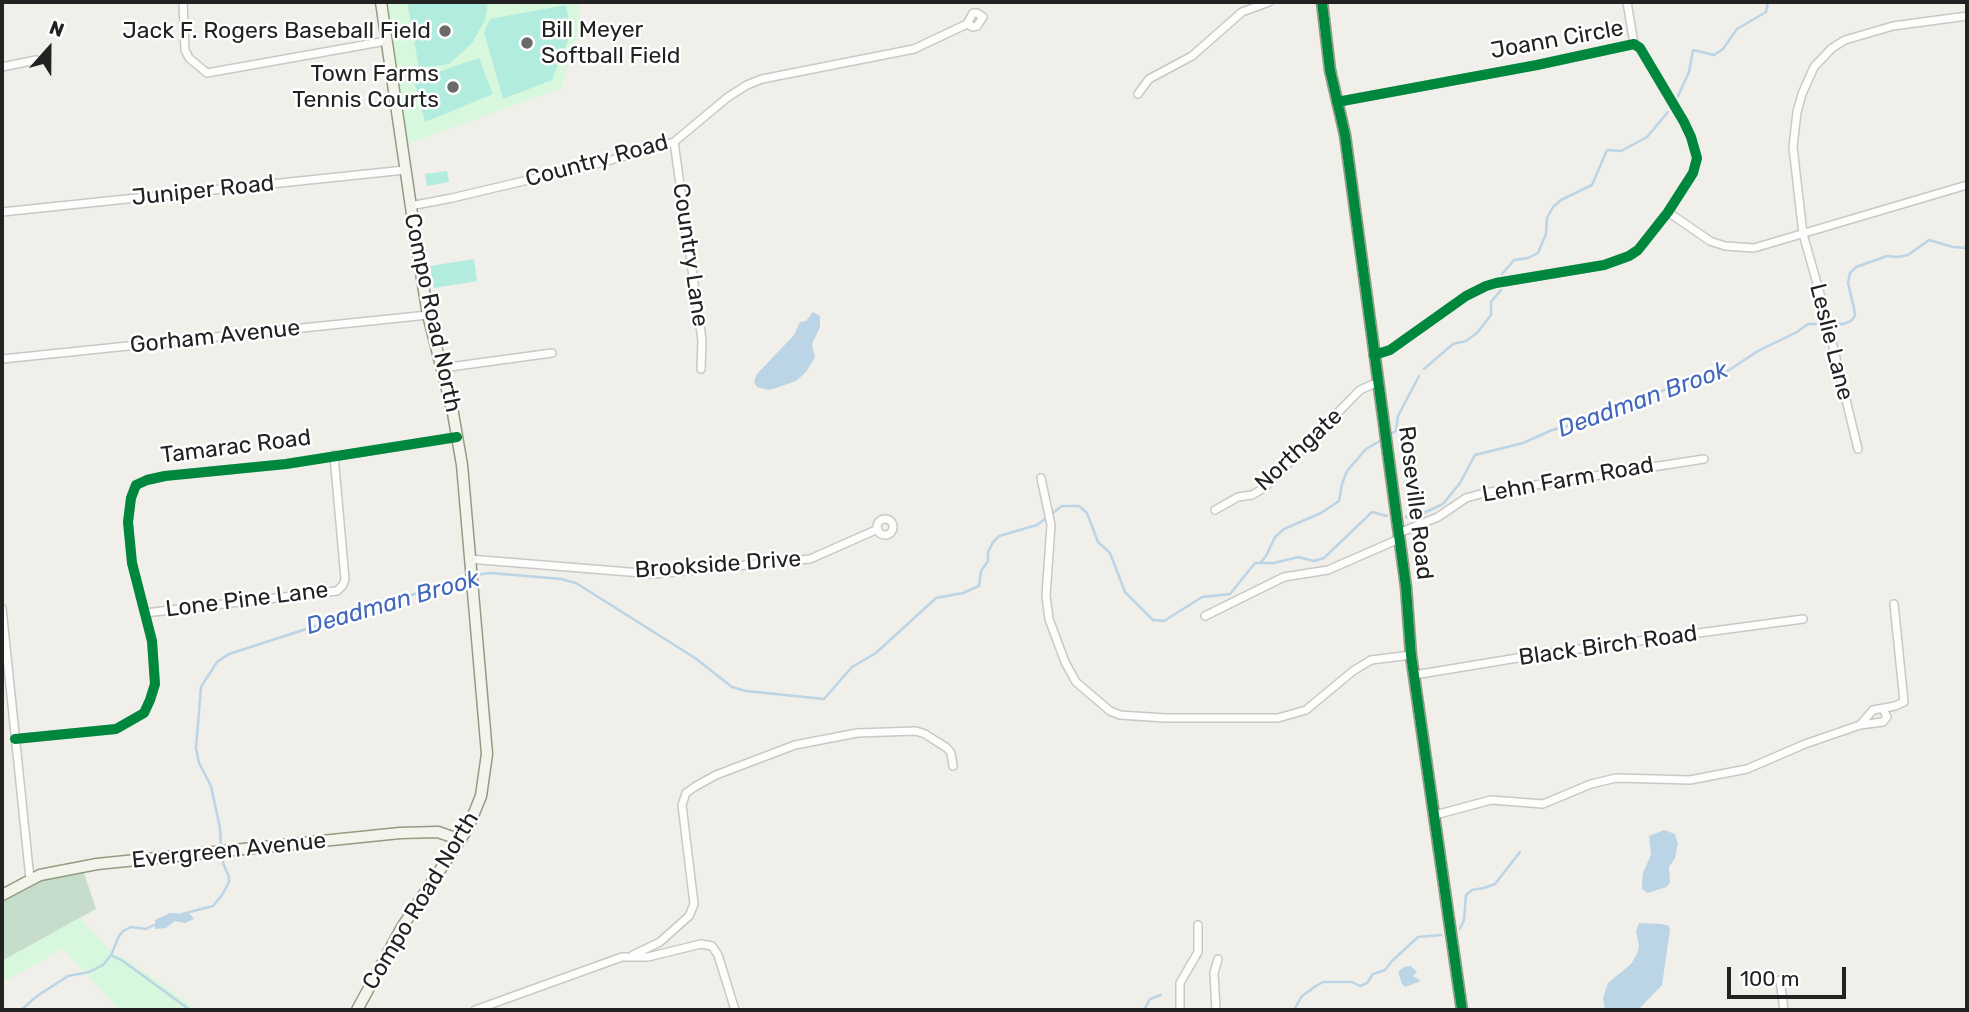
<!DOCTYPE html>
<html>
<head>
<meta charset="utf-8">
<style>
	body { margin:0 }
	#map { position:relative; width:1969px; height:1012px; overflow:hidden; background:#f0efea; font-family:Rubik,sans-serif }
	canvas { display:block }
	.frame { position:absolute; inset:0; border:4px solid #222; pointer-events:none }
	.north { position:absolute; left:14px; top:14px; width:70px; height:70px; -webkit-text-stroke:5px #fff; paint-order:stroke; rotate:21deg; font-size:19px; font-weight:700; line-height:28px; text-align:center; color:#222 }
	.north::after { content:''; display:block; margin:auto; width:24px; height:32px; background:#222; clip-path:polygon(50% 0,100% 100%,50% 72%,0 100%) }
	.scale { position:absolute; left:1727px; top:967px; width:119px; height:32px; box-sizing:border-box; border:4px solid #222; border-top:0; padding-left:9px; font-size:21px; line-height:24px; white-space:nowrap; color:#222; -webkit-text-stroke:5px #fff; paint-order:stroke }
</style>
</head>
<body>
<div id="map">
<canvas width="1969" height="1012"></canvas>
<div class="frame"></div>
<div class="north">N</div>
<div class="scale">100 m</div>
</div>
<script>
const c = document.querySelector('canvas').getContext('2d');
c.lineJoin = 'round';
function paint(path, color) {
  c.fillStyle = color;
  c.fill(path, 'evenodd');
}
function shape(rows) {
  const path = new Path2D();
  for (const r of rows) {
    if (r.length === 3) {
      path.moveTo(r[0] + r[2], r[1]);
      path.arc(r[0], r[1], r[2], 0, 2 * Math.PI);
      continue;
    }
    path.moveTo(r[0], r[1]);
    for (let i = 2; i < r.length; i += 2) path.lineTo(r[i], r[i + 1]);
  }
  return path;
}
function trace(path, color, width, dash) {
  c.strokeStyle = color;
  c.lineWidth = width;
  c.lineCap = dash ? 'butt' : 'round';
  c.setLineDash(dash || []);
  c.stroke(path);
}
function write(font, color, halo, rows, align = 'center') {
  c.font = font + ' Rubik,sans-serif';
  c.lineWidth = 5;
  c.setLineDash([]);
  c.textBaseline = 'middle';
  c.strokeStyle = halo;
  c.fillStyle = color;
  for (const [text, x, y, turn = 0] of rows) {
    c.save();
    c.translate(x, y);
    c.rotate((+turn || 0) * Math.PI / 180);
    c.textAlign = isNaN(turn) ? turn : align;
    if (halo) c.strokeText(text, 0, 0);
    c.fillText(text, 0, 0);
    c.restore();
  }
}
paint(shape([
	[83,870,96,909,2,961,2,900,34,882]
]), '#c7ddcc');
paint(shape([
	[385,2,578,2,581,22,561,88,405,145],
	[80,918,111,952,129,961,197,1010,119,1010,63,949,5,981,2,977,2,961]
]), '#d7f8dd');
paint(shape([
	[407,2,488,2,485,20,472,43,449,64,419,68],
	[566,5,571,33,552,80,503,99,484,32,490,19],
	[479,58,493,94,425,122,414,80],
	[447,171,449,182,427,186,425,174],
	[474,259,477,281,434,288,430,266]
]), '#b1ecde');
paint(shape([
	[813,312,820,316,820,327,812,344,815,357,806,372,796,381,776,388,768,390,757,387,754,382,757,374,794,335,800,322,806,321],
	[1664,830,1675,834,1678,844,1675,858,1669,867,1670,883,1666,887,1648,893,1642,889,1642,884,1643,873,1651,855,1649,836],
	[170,913,190,914,194,919,185,923,175,921,166,928,155,929,155,920],
	[1639,923,1662,924,1669,926,1670,930,1662,985,1638,1010,1605,1010,1603,998,1608,983,1631,964,1637,954,1639,946,1636,931],
	[1411,966,1417,972,1413,976,1421,981,1405,987,1402,984,1398,972,1404,967]
]), '#bbd4e6');
trace(shape([
	[1678,96,1689,72,1693,50,1714,55,1723,49,1737,29,1766,12,1768,2],
	[1502,274,1514,260,1528,258,1538,253,1546,234,1547,218,1553,207,1561,200,1592,185,1607,150,1621,151,1647,137,1668,112],
	[1424,369,1453,344,1466,341,1477,333,1491,315,1491,302,1501,290],
	[1392,433,1396,431,1398,416,1419,376],
	[1406,517,1413,518,1443,504,1460,483,1475,455,1523,443,1552,430,1575,424,1586,424,1597,420,1601,413,1625,409,1668,388,1681,387,1723,374,1758,351,1797,332,1808,324,1843,324,1851,321,1855,316,1854,308,1848,283,1850,273,1856,267,1887,256,1898,257,1908,255,1929,240,1953,247,1967,248],
	[1261,562,1266,556,1275,537,1284,529,1321,513,1339,501,1342,484,1347,471,1366,449,1380,441],
	[474,575,491,573,561,579,576,583,695,658,732,687,746,691,824,699,852,667,876,653,936,598,963,593,979,586,981,571,988,561,988,552,993,542,999,536,1037,525,1062,506,1079,506,1087,513,1098,542,1110,553,1125,592,1153,620,1164,621,1202,597,1230,594,1255,563,1274,563,1298,557,1314,561,1324,558,1372,512,1387,516],
	[221,846,220,828,211,786,199,763,196,748,201,687,217,662,229,654,467,577],
	[182,914,213,906,222,895,229,882,229,877,223,863,223,855],
	[1460,929,1464,920,1466,895,1472,890,1484,888,1495,884,1520,852],
	[111,955,123,961,190,1010],
	[21,1010,37,996,68,976,89,972,103,965,111,955,119,936,123,931,131,927,146,929,154,925],
	[1144,1010,1150,999,1161,995],
	[1294,1010,1302,996,1316,986,1323,982,1352,982,1360,986,1367,983,1373,974,1385,970,1392,961,1418,937,1441,935]
]), '#bbd4e6', 2.5);
const street = shape([
	[183,2,185,50,189,58,207,73,386,41],
	[1627,2,1634,44],
	[2,67,36,60],
	[1138,94,1149,79,1192,56,1242,12,1269,2],
	[1337,102,1537,65,1634,44,1640,48,1684,122,1691,137,1697,158,1693,173,1668,212,1638,250,1629,256,1604,265,1496,283,1486,286,1466,296,1390,350,1374,355],
	[674,142,702,340,701,369],
	[410,206,452,198,604,162,674,142,728,97,747,85,762,79,914,49,967,24,973,13,977,13,983,17,977,26,973,27,967,24],
	[2,212,405,170],
	[1668,212,1710,241,1725,246,1754,248,1967,185],
	[2,359,428,315],
	[442,368,552,353],
	[1858,449,1822,301,1803,234,1793,147,1797,112,1802,94,1814,67,1832,48,1845,40,1893,26,1967,16],
	[1041,478,1051,525,1046,596,1049,619,1065,662,1076,682,1110,711,1120,715,1165,718,1278,718,1306,710,1353,671,1371,660,1411,655],
	[1215,510,1238,497,1252,495,1264,488,1360,390,1378,382],
	[885,527,8],
	[1399,533,1438,517,1466,498,1484,493,1704,459],
	[469,559,654,574,810,559,878,529],
	[2,608,30,879],
	[145,613,337,591,343,585,345,579,334,455],
	[1205,616,1284,577,1328,570,1399,539],
	[1414,675,1542,654,1803,619],
	[1860,725,1873,710,1895,706,1904,702,1894,604],
	[15,739,116,729,144,713,150,700,155,684,152,641,132,563,128,522,131,498,136,485,147,480,165,476,286,464,457,437],
	[1435,815,1491,800,1543,804,1591,784,1616,778,1690,780,1747,769,1805,744,1860,725,1883,722,1887,717,1883,709],
	[633,955,660,942,689,916,692,909,694,904,682,805,686,793,696,786,716,775,795,745,857,733,916,731,925,734,947,748,951,753,953,766],
	[1780,980,1784,1010],
	[475,1010,622,957,648,957,701,944,712,946,718,955,735,1010],
	[1180,1010,1180,983,1198,952,1198,925],
	[1216,1010,1214,973,1218,959]
]);
const secondary = shape([
	[1322,2,1330,70,1345,135,1406,587,1411,655,1462,1010],
	[2,895,40,875,97,864,400,833,438,832,461,840],
	[357,1010,402,927,468,828,481,796,487,754,462,465,453,413,428,315,417,248,381,2]
]);
trace(street, '#c9c8c6', 10);
trace(secondary, '#949b80', 13);
trace(street, '#fdfdfc', 7);
trace(secondary, '#f3f5ec', 10);
trace(shape([
	[1322,2,1330,70,1345,135,1406,587,1411,655,1462,1010],
	[1337,102,1537,65,1634,44,1640,48,1684,122,1691,137,1697,158,1693,173,1668,212,1638,250,1629,256,1604,265,1496,283,1486,286,1466,296,1390,350,1374,355],
	[15,739,116,729,144,713,150,700,155,684,152,641,132,563,128,522,131,498,136,485,147,480,165,476,286,464,457,437]
]), '#00873e', 10);
for (const [x, y, r, color] of [
	[445,31,7,"#6a6a68"],
	[527,43,7,"#6a6a68"],
	[453,87,7,"#6a6a68"]
]) {
  const dot = new Path2D();
  dot.arc(x, y, r, 0, 2 * Math.PI);
  c.fillStyle = color;
  c.fill(dot);
  trace(dot, '#fff', 2.5);
}
write('23px', '#222', '#fff', [
	["Bill Meyer",541,30,"left"],
	["Softball Field",541,56,"left"],
	["Jack F. Rogers Baseball Field",431,31],
	["Town Farms",439,74],
	["Tennis Courts",439,100]
], 'right');
write('23px', '#222', '#fff', [
	["Joann Circle",1557,40,-10],
	["Country Road",597,161,-15],
	["Juniper Road",203,191,-6],
	["Country Lane",690,255,82],
	["Compo Road North",432,313,78],
	["Gorham Avenue",215,337,-6],
	["Leslie Lane",1831,342,76],
	["Tamarac Road",236,447,-7],
	["Northgate",1299,450,-43],
	["Lehn Farm Road",1568,480,-10],
	["Roseville Road",1415,503,83],
	["Brookside Drive",718,565,-4],
	["Lone Pine Lane",247,600,-7],
	["Black Birch Road",1608,646,-8],
	["Evergreen Avenue",229,851,-6],
	["Compo Road North",421,901,-59]
]);
write('italic 24px', '#4268bd', '#fff', [
	["Deadman Brook",1643,400,-20],
	["Deadman Brook",393,603,-16]
]);
</script>
</body>
</html>
